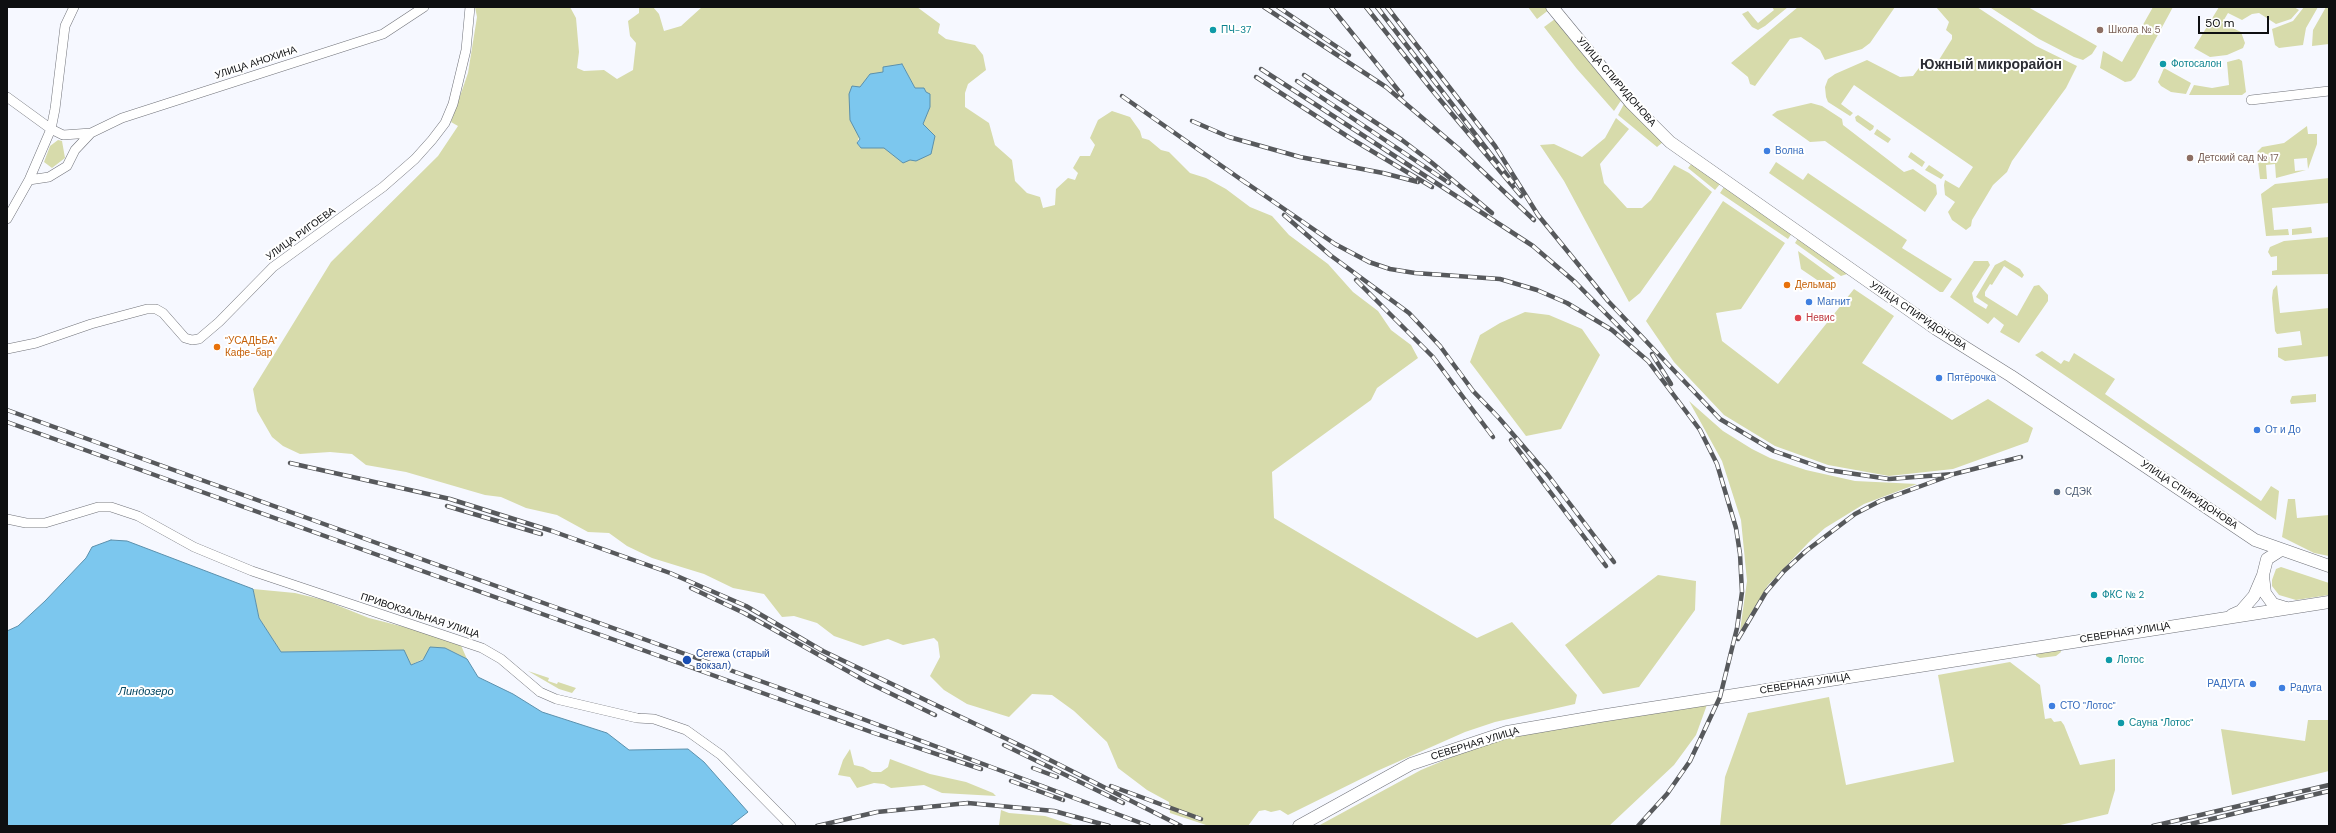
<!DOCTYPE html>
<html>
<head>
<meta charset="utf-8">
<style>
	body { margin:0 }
	#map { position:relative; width:2336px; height:833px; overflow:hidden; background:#f6f8ff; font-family:"DM Sans",sans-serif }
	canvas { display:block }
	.frame { position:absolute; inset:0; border:8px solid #0e0f11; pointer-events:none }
	.scale { position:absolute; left:2198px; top:16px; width:71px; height:18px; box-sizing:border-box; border:2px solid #0e0f11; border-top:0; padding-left:5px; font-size:12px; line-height:14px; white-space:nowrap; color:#0e0f11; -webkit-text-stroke:3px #fff; paint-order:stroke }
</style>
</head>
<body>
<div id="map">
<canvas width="2336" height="833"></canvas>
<div class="frame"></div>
<div class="scale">50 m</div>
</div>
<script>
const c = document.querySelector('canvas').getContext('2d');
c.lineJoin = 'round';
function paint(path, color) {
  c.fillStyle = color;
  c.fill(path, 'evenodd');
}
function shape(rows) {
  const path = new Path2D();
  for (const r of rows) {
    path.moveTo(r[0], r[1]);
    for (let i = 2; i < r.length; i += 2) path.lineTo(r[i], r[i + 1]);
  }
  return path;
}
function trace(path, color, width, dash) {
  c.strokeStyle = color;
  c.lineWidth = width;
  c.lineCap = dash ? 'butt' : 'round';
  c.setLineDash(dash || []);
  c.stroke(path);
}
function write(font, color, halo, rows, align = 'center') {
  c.font = font + ' "DM Sans",sans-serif';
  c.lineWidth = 4;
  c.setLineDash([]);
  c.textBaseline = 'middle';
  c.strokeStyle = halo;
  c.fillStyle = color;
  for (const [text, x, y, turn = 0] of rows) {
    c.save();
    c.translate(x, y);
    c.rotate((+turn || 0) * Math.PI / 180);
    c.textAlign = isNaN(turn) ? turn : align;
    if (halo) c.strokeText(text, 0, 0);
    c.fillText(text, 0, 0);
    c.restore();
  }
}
paint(shape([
	[475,7,570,7,576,18,579,52,577,68,584,71,604,70,617,79,633,70,636,43,630,36,628,21,639,13,639,7,653,7,659,14,664,31,681,26,702,7,917,7,940,24,938,33,946,39,975,45,983,55,986,70,968,84,965,93,965,107,989,123,995,145,1012,160,1015,181,1027,193,1040,197,1043,208,1055,205,1056,189,1068,178,1075,180,1078,173,1073,168,1080,156,1090,156,1095,145,1090,138,1098,120,1112,111,1130,117,1140,131,1142,138,1149,140,1161,150,1169,152,1190,173,1206,178,1226,189,1250,207,1272,216,1289,235,1328,264,1353,292,1378,311,1391,330,1411,345,1418,358,1377,388,1371,400,1272,472,1274,518,1477,638,1512,622,1577,695,1575,704,1495,722,1465,732,1377,771,1288,815,1280,810,1271,812,1265,810,1259,811,1248,826,1209,826,1170,813,1169,802,1147,790,1118,768,1107,742,1074,711,1052,695,1032,694,1009,717,967,704,944,690,930,676,940,657,938,642,934,638,903,645,888,639,863,646,834,636,817,623,794,616,782,617,764,594,733,588,704,574,652,558,627,546,609,533,588,532,557,515,526,508,501,497,485,495,406,472,366,465,352,454,330,452,300,454,283,446,272,437,257,411,253,389,331,262,438,156,458,126,451,122,468,73,477,17],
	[902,64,915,88,926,92,930,107,903,162,884,147,861,148,857,143,883,72],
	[1528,7,1550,7,1550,9,1537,19],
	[1772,7,1788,7,1765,26,1758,30,1752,27,1742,14,1748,11,1758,23,1774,10],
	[1798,7,1895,7,1870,43,1862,49,1825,60,1820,50,1801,37,1790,39,1755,86,1750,84,1748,77,1731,63],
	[1936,7,1977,7,2036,46,2077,66,2066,88,2012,161,2007,172,1993,185,1972,220,1971,226,1966,230,1952,220,1948,212,1955,202,1945,195,1944,185,1945,180,1959,188,1973,167,1854,85,1841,104,1853,113,1850,116,1828,102,1826,97,1825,87,1828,79,1835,74,1867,60,1900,77,1913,76,1924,61,1937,63,1952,39,1952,35,1946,30,1949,22],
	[2028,7,2097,46,2092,54,2083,60,2074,57,2039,39,1991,8],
	[2153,7,2173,7,2135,77,2131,81,2125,82,2100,68,2103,51,2122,62],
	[2219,7,2294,7,2299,10,2291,19,2276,24,2259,13,2252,14,2242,20,2228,13,2222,23,2241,32,2245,43,2243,48,2227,55,2210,57,2194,48],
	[2304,7,2318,7,2306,28,2303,45,2279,48,2275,45,2272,29,2293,21],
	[2326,7,2329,7,2329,44,2312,46,2313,30],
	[1555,19,1622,99,1614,111,1577,69,1544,27],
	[2239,59,2242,61,2246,92,2242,95,2189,95,2194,85,2212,88,2229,85,2227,62],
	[2164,68,2191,83,2186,94,2171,92,2161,86,2158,82],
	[1625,102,1663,142,1657,147,1618,115],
	[1811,103,1822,106,1842,119,1843,125,1904,172,1913,169,1936,185,1937,194,1925,212,1825,141,1810,142,1772,115,1777,111],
	[1858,115,1874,126,1873,129,1870,131,1856,121,1855,117],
	[1616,118,1629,129,1600,164,1604,183,1627,208,1642,208,1651,200,1674,165,1689,173,1712,192,1640,293,1629,302,1564,181,1540,145,1554,144,1582,157,1605,138],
	[2307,126,2308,134,2317,134,2317,144,2308,169,2307,158,2294,159,2295,171,2306,170,2276,178,2275,164,2266,165,2267,179,2260,179,2257,152,2262,147,2284,143],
	[1877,129,1891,139,1888,143,1874,134],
	[58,140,62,141,65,158,52,168,44,162,50,146],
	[1911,152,1925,162,1922,167,1908,157],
	[1696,158,1725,178,1715,190,1688,168],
	[1776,162,1803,180,1808,173,1907,240,1902,248,1952,279,1943,292,1940,292,1769,173],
	[1929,165,1944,175,1941,179,1925,170],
	[2329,178,2329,203,2272,208,2274,230,2288,229,2289,235,2266,236,2261,194,2275,184],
	[1728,181,1796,227,1788,239,1720,193],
	[1723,201,1785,243,1741,309,1716,313,1722,341,1778,384,1854,289,1894,316,1862,363,1952,420,1988,399,2033,428,2028,442,1953,469,1889,476,1828,465,1775,446,1724,415,1674,362,1646,321],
	[2311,227,2312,233,2292,235,2292,229],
	[1803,230,1850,273,1841,276,1795,243],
	[2329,237,2329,274,2272,275,2272,271,2277,270,2277,256,2271,257,2268,252,2270,247,2284,241],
	[1798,251,1835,278,1823,284,1801,269],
	[2005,260,2020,269,2024,275,2022,278,2004,266,1992,285,1990,284,1985,292,1985,296,2017,316,2034,286,2039,285,2048,295,2048,301,2019,343,2000,332,2004,325,1994,317,1988,324,1950,297,1974,261,1988,261,1990,265,1972,293,1974,302,1986,309,1988,305,1976,297,1995,265],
	[2277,285,2280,313,2329,308,2329,356,2285,361,2278,357,2278,348,2302,345,2300,331,2277,334,2275,331,2272,298,2273,290],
	[1525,312,1549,315,1582,329,1600,355,1561,429,1526,436,1470,362,1480,335,1500,323],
	[2042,351,2061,364,2064,360,2069,362,2074,353,2115,379,2105,394,2261,501,2271,486,2279,491,2276,520,2035,355],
	[2316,394,2316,402,2291,404,2290,401,2292,396],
	[1689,401,1723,431,1752,449,1770,458,1806,470,1855,481,1917,484,1864,504,1825,528,1809,542,1768,585,1740,631,1747,581,1741,520,1722,461],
	[2288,499,2295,499,2297,518,2329,515,2329,556,2314,553,2282,537],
	[2281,567,2329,583,2329,595,2296,600,2279,595,2272,586,2272,580,2276,569],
	[1658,575,1696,581,1695,610,1639,687,1603,694,1565,645],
	[253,589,295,593,324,600,369,618,459,641,467,659,445,648,411,665,403,650,281,652,259,618],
	[2060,648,2061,652,2056,656,2040,658,2036,656,2036,652],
	[2010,662,2040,685,2045,719,2051,718,2054,722,2061,721,2064,725,2080,765,2115,759,2115,790,2108,814,2056,826,1720,826,1725,777,1748,713,1829,697,1846,785,1954,762,1938,675],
	[528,671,549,678,548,681,557,684,558,682,576,688,572,693,559,689],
	[1708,702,1696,735,1674,765,1609,826,1318,826,1421,770,1471,749,1515,736],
	[2308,720,2329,720,2329,771,2232,795,2221,729,2305,741],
	[850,749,854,765,863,767,872,772,881,772,888,767,890,759,930,774,966,782,993,793,996,796,942,793,924,785,891,788,884,784,874,783,857,788,850,777,838,775,843,760],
	[1001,810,1009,813,1045,816,1076,826,999,826]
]), '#d7dbab');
const water = shape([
	[902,64,915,88,924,88,926,92,930,94,930,107,923,124,935,136,931,154,916,161,910,160,903,163,884,148,861,148,857,143,860,139,850,120,849,94,852,86,860,87,870,74,883,72,883,67,902,64],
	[111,540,127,541,253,589,259,618,281,652,404,650,411,665,423,660,430,647,445,648,467,659,478,677,513,694,542,712,607,733,629,750,688,749,704,762,748,812,730,826,7,826,7,631,18,626,45,601,86,558,92,547,111,540]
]);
paint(water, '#7cc7ee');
trace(water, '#5b90ac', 1);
const minor = shape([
	[7,97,51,129,55,109,65,26,74,7],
	[2251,100,2329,91],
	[29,180,51,129,63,135,91,133],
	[7,219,29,180,49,177,67,166,75,150,91,133,122,118,383,34,424,7],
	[7,349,36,343,91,324,147,309,156,309,163,313,185,338,192,340,199,339,219,322,273,267,383,187,415,159,432,140,445,123,453,104,466,50,470,7],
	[7,519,26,523,45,523,98,507,111,507,138,516,194,547,252,571,482,648,501,659,540,692,556,699,637,718,654,719,686,730,721,755,791,826]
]);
const tertiary = shape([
	[1552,7,1631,103,1670,142,1936,329,2011,376,2255,540,2329,566],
	[2263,576,2265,593,2273,604,2286,608],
	[2232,615,2241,611,2254,596,2263,575,2267,559,2281,550],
	[1299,826,1411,764,1507,732,1600,716,2329,602]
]);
trace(minor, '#707279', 10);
trace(tertiary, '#707279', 13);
trace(minor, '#fff', 9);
trace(tertiary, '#fff', 12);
const rail = shape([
	[1264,7,1386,87,1459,149,1534,220],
	[1278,7,1349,55],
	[1331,7,1402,95],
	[1366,7,1431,89,1521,196],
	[1377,7,1513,183],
	[1387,7,1495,146,1538,215,1608,301,1720,419,1774,451,1828,470,1889,479,1954,474],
	[1261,69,1533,246,1575,282,1632,340],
	[1304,75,1402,140,1431,162,1492,213],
	[1256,77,1350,138,1432,187],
	[1297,81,1449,183],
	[1122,96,1246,183],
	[1192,121,1229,137,1300,157,1383,173,1418,182],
	[1242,180,1335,244,1369,262,1390,269,1415,273,1500,279,1537,290,1567,303,1612,330,1648,361,1700,430,1717,464,1736,528,1740,554,1742,592,1737,628,1720,697,1690,761,1667,794,1638,826],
	[1284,215,1330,255,1409,313,1440,346,1473,391,1499,418,1548,475,1614,562],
	[1356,280,1433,357,1493,437],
	[1652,354,1671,384],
	[7,410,777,687,1149,826],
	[7,422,874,733,981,769],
	[1511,440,1606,566],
	[290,463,450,499,552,531,670,573,746,606,823,651,1034,752,1181,826],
	[447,506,541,534],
	[691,588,744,613,869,683,935,715],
	[1738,639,1766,592,1784,571,1806,551,1855,514,1880,501,1954,474,2021,457],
	[1004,745,1123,803],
	[1033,768,1057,777],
	[1011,781,1063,800],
	[1111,786,1201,819],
	[817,826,877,812,968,803,1054,811,1109,826],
	[2153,826,2329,785],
	[2182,826,2329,791]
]);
trace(rail, '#57595c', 4.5);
trace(rail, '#fff', 3, [9]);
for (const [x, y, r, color] of [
	[1213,30,4,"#0f9aa8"],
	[2100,30,4,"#8d6e63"],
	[2163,64,4,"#0f9aa8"],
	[1767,151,4,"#3f7fe0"],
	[2190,158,4,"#8d6e63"],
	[1787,285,4,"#e8710a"],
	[1809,302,4,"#3f7fe0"],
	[1798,318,4,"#e0444e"],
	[217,347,4,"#e8710a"],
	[1939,378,4,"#3f7fe0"],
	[2257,430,4,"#3f7fe0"],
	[2057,492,4,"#5c6f8a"],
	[2094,595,4,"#0f9aa8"],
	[687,660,5,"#1a4fb4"],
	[2109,660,4,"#0f9aa8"],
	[2253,684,4,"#3f7fe0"],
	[2282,688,4,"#3f7fe0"],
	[2052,706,4,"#3f7fe0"],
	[2121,723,4,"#0f9aa8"]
]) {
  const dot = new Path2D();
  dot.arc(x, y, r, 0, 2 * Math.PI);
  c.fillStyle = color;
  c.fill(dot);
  trace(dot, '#fff', 1.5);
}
write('10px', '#0d838f', '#fff', [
	["ПЧ-37",1221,30],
	["Фотосалон",2171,64],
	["ФКС № 2",2102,595],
	["Лотос",2117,660],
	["Сауна \"Лотос\"",2129,723]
], 'left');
write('10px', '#785e54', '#fff', [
	["Школа № 5",2108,30],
	["Детский сад № 17",2198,158]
], 'left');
write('10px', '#0e0f11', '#fff', [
	["УЛИЦА АНОХИНА",256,63,-18],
	["УЛИЦА СПИРИДОНОВА",1616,82,49],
	["УЛИЦА РИГОЕВА",301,234,-36],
	["УЛИЦА СПИРИДОНОВА",1918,316,34],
	["УЛИЦА СПИРИДОНОВА",2189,495,34],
	["ПРИВОКЗАЛЬНАЯ УЛИЦА",420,616,18],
	["СЕВЕРНАЯ УЛИЦА",2125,633,-9],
	["СЕВЕРНАЯ УЛИЦА",1805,684,-9],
	["СЕВЕРНАЯ УЛИЦА",1475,744,-17]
]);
write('10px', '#366cbe', '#fff', [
	["Волна",1775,151],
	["Магнит",1817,302],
	["Пятёрочка",1947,378],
	["От и До",2265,430],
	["РАДУГА",2245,684,"right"],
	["Радуга",2290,688],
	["СТО \"Лотос\"",2060,706]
], 'left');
write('10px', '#c56008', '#fff', [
	["Дельмар",1795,285],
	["\"УСАДЬБА\"",225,341],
	["Кафе-бар",225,353]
], 'left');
write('10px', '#be3a42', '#fff', [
	["Невис",1806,318]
], 'left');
write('10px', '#4e5e75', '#fff', [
	["СДЭК",2065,492]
], 'left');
write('10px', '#164399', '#fff', [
	["Сегежа (старый",696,654],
	["вокзал)",696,666]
], 'left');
write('italic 11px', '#064761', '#fff', [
	["Линдозеро",146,692]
]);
write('bold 14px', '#2c2d34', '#fff', [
	["Южный микрорайон",1991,65]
]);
</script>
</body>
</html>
